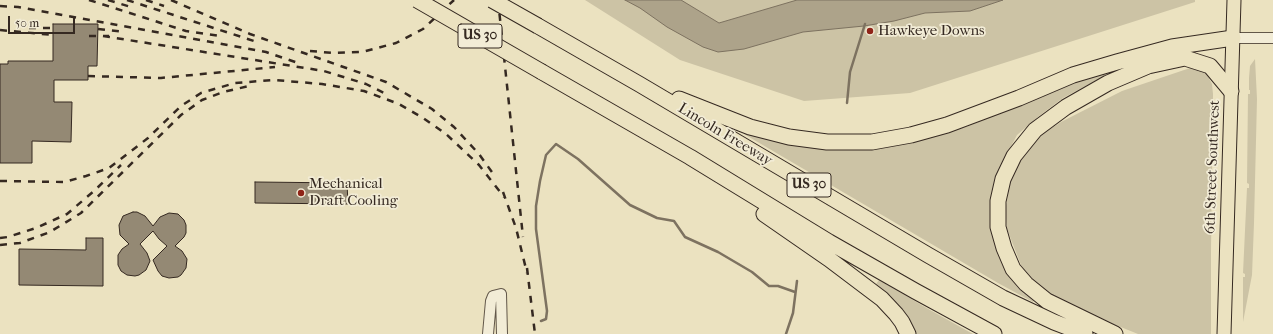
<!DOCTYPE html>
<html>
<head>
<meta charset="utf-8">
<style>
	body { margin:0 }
	#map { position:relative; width:1273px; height:334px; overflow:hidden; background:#ebe2c0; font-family:"IM FELL French Canon",serif }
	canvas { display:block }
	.scale { position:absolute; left:8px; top:16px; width:67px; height:18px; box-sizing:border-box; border:2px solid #352921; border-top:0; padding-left:5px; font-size:12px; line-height:14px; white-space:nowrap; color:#352921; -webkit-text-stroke:3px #f2ecd6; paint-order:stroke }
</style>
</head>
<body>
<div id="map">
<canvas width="1273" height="334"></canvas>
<div class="scale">50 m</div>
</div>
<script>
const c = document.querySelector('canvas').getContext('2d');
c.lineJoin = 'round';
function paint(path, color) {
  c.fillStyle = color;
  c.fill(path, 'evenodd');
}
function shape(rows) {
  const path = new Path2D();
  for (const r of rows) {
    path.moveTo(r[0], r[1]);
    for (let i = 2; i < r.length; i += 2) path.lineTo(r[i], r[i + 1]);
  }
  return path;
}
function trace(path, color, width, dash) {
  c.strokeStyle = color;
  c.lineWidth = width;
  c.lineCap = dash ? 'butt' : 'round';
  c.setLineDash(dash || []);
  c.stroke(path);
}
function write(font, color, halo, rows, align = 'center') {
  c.font = font + ' "IM FELL French Canon",serif';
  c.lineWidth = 3.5;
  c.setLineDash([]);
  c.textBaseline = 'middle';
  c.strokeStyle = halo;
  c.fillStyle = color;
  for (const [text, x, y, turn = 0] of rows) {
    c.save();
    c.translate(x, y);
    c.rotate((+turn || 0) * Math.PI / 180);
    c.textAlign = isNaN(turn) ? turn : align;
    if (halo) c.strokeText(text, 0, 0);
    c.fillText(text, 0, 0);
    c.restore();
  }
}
paint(shape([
	[585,0,1195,0,1195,2,910,93,804,101,680,60],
	[1255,59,1257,99,1254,223,1252,275,1243,322,1243,277,1245,277,1245,274,1243,273,1244,252,1247,188,1249,188,1249,184,1247,183,1248,94,1250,94,1250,90,1249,90,1249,78,1250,66],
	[1190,68,1197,68,1207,74,1212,84,1213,94,1211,251,1211,334,1138,334,1096,317,1048,293,1030,278,1021,265,1007,229,1006,218,1006,206,1010,181,1022,157,1033,142,1047,131,1061,122,1122,91],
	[1114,69,1115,70,1063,98,1039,116,1017,135,995,177,991,197,991,214,1035,299,1033,302,998,283,744,134,745,133,788,144,840,150,899,145,966,127,1063,87],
	[879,280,930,310,973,334,915,334,912,325,904,311,890,295,876,284]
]), '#ccc3a5');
const water = shape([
	[625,0,681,0,719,23,797,0,1003,0,970,11,925,13,894,21,864,26,803,32,744,49,718,52,703,47,667,27,640,8,625,0]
]);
paint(water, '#ada38a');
trace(water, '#7d7260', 1);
trace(shape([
	[847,103,850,72,865,24],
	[541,321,546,319,547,311,536,229,536,206,540,181,546,155,556,144,578,159,630,205,657,218,674,221,685,237,718,252,752,272,769,286,778,286,795,292],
	[786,334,793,313,797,281]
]), '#7d7260', 2.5);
const building = shape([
	[53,24,98,24,97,66,88,66,88,80,54,80,54,102,72,102,71,142,32,141,32,163,0,163,0,64,8,64,8,61,53,61,53,24],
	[255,182,347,183,348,204,255,203,255,182],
	[133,212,137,212,145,216,153,226,160,217,169,213,178,214,184,220,186,225,186,233,184,237,175,246,182,251,187,259,186,268,181,275,178,277,169,278,162,276,158,271,153,260,167,246,159,239,153,231,140,244,147,253,150,261,146,270,139,275,135,276,127,275,121,271,118,265,118,255,122,249,129,244,120,235,119,225,123,216,133,212],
	[86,238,103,238,103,286,19,285,19,249,86,250,86,238]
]);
paint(building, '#948974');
trace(building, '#352921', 1);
const minor = shape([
	[1233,38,1273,38],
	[488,334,491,301,493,296,501,294,502,334]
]);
const major = shape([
	[1224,334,1234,0]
]);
const highway = shape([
	[538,26,639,84,928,255,1003,298,1054,322,1085,334],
	[542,72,690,157,829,242,915,291,994,334],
	[679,99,750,127,789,137,827,142,872,142,911,135,947,125,1019,98,1073,75,1117,62,1172,47,1233,38],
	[764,214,829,259,882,299,896,314,902,322,908,334],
	[1115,334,1047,301,1026,284,1013,269,1004,248,998,227,998,201,1003,179,1014,156,1035,130,1066,107,1108,83,1148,66,1185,58,1210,66,1231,91]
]);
trace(minor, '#625749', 12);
trace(major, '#352921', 15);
trace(highway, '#352921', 17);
trace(minor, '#f2ecd6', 10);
trace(major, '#ebe2c0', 13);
trace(highway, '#ebe2c0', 15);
trace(shape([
	[89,0,186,31,221,36],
	[108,0,134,8],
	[127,0,254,41],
	[146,0,164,6],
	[171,0,250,34,386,82,432,109,454,127,479,154,494,175],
	[498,0,523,237],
	[0,6,18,7,266,52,298,63],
	[29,28,53,28],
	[98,29,125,32],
	[0,30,53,35],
	[89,36,109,36],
	[103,36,324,71,366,84,388,95],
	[310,51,333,53,362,52,396,43,423,29,454,0],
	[88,76,161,78,275,67],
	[0,181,64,182,86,176,109,168,148,138,181,106,201,93,235,83,274,80,322,84,364,91,399,104,423,118,446,134,479,165,504,197],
	[503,192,516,228,527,273],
	[0,238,8,237,36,228,67,214,94,191,121,165],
	[0,245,20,243,50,232,81,213,181,115,202,100,223,92,249,86],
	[527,268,535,334]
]), '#352921', 2.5, [7, 7]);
const highwayBridge = shape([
	[417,0,542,72],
	[492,0,538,26]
]);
trace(highwayBridge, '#352921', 17, []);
trace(highwayBridge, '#ebe2c0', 15);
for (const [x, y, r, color] of [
	[870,31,4,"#8f2418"],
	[301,193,4,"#8f2418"]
]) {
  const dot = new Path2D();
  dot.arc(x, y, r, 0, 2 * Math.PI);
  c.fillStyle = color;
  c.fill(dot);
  trace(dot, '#f2ecd6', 1.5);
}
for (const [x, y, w] of [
	[480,36,44],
	[809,185,44]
]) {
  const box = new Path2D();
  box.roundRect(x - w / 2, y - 12, w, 24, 3);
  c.fillStyle = '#f2ecd6';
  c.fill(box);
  trace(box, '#352921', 1);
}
write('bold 14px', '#352921', null, [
	["US 30",480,36],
	["US 30",809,185]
]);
write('15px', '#352921', '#f2ecd6', [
	["Hawkeye Downs",878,31],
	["Mechanical",309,184],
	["Draft Cooling",309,201]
], 'left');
write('15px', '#352921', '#f2ecd6', [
	["Lincoln Freeway",725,135,31],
	["6th Street Southwest",1213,167,-88]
]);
</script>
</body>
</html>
